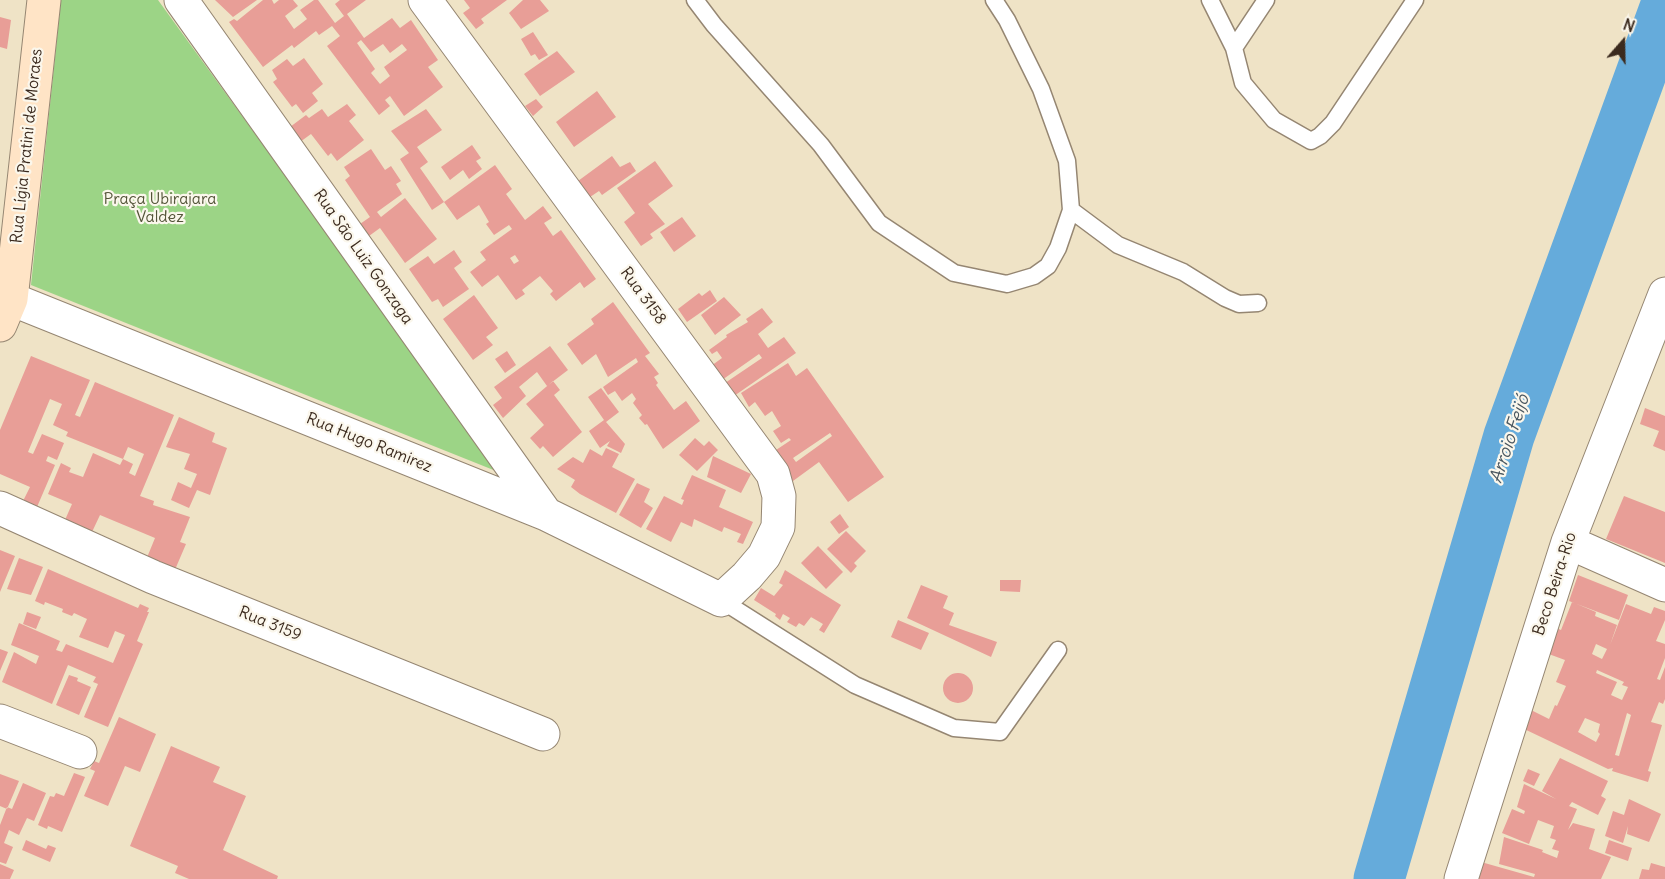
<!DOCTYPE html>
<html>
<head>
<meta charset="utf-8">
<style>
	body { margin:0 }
	#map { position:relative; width:1665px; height:879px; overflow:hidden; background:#efe3c6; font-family:Delius,sans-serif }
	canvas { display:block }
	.north { position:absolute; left:1593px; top:12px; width:60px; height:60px; -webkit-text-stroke:4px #fbf7ec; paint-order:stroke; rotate:20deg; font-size:16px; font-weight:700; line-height:24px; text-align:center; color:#3b2a1e }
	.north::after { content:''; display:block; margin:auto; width:21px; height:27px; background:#3b2a1e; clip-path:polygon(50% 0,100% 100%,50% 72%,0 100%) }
</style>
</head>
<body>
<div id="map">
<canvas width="1665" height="879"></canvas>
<div class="north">N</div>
</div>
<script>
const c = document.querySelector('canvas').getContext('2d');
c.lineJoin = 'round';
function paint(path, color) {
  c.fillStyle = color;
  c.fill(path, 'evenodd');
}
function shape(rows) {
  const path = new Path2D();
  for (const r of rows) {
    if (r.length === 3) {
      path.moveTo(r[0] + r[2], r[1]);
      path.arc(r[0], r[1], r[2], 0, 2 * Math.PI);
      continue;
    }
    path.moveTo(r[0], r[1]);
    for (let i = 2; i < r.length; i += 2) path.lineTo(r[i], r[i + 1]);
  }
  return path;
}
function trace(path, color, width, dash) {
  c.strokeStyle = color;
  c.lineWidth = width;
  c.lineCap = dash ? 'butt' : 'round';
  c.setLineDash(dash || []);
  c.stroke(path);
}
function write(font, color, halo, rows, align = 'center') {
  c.font = font + ' Delius,sans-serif';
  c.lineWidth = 4.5;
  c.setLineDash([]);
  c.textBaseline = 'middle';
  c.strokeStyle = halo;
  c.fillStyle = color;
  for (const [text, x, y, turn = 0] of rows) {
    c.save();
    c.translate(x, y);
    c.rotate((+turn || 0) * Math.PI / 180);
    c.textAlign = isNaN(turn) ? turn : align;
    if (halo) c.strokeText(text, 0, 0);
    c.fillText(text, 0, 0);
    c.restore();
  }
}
paint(shape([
	[61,0,158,0,501,473,31,285]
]), '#9cd486');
trace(shape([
	[1379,879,1509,436,1665,8]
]), '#65abdb', 51);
paint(shape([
	[215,0,257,0,233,17],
	[263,0,272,0,274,4,279,0,293,0,298,6,285,16,294,29,307,19,300,10,314,0,318,0,335,23,344,16,335,4,340,0,366,0,347,14,364,38,392,18,400,28,411,20,438,60,428,67,443,87,404,116,390,96,385,100,390,106,379,115,327,46,340,36,332,26,319,35,316,31,294,48,292,45,263,67,229,22,234,19,237,21],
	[361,40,371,52,383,44,390,53,402,44,407,50,384,67,390,76,380,84,371,73,375,69,357,43],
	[464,0,507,0,481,19,484,23,476,29,463,13,470,8],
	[523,0,540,0,549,11,521,29,509,13],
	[0,17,11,20,7,49,0,47],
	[533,32,548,55,539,60,535,54,531,56,521,39],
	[557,51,575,72,540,96,524,74],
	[304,58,323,84,312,93,318,101,303,113,296,104,292,107,273,82,277,79,272,70,287,59,293,66],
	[597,91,616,117,574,147,556,122],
	[536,99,543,107,533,116,525,106],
	[347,104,356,115,349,121,364,140,337,161,331,153,328,156,311,134,300,142,290,127,306,115,309,118,322,109,328,117],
	[426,109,442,130,417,147,428,162,420,168,444,202,432,210,400,159,409,153,391,131],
	[472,145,481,158,476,161,482,169,469,179,463,170,450,180,441,167],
	[371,149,385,170,391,166,401,181,396,184,402,194,377,212,381,217,405,198,437,239,405,263,380,228,369,236,360,224,370,217,345,180,350,176,344,167],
	[612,156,620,167,630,162,636,171,602,195,599,191,590,197,578,181],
	[655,161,673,186,648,204,665,224,650,234,653,238,641,246,624,222,635,213,617,188],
	[495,165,512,189,506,194,525,220,543,206,552,218,544,223,553,236,561,230,596,279,584,288,580,282,556,301,550,294,553,291,540,276,522,290,525,294,516,300,498,275,482,287,470,272,486,260,480,252,512,229,509,225,494,235,486,224,489,222,479,205,457,220,444,202],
	[515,255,519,261,514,264,510,258],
	[682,217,696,236,674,252,660,232],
	[454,250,462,262,454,268,469,289,443,307,438,299,432,302,409,269,428,256,434,264],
	[710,290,717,301,687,322,678,309,699,293,702,296],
	[474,295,498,328,486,337,493,345,473,360,443,319],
	[724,297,741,315,715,335,701,315],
	[613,302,650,353,645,356,659,374,654,377,658,383,656,385,674,410,686,401,700,421,663,449,647,424,645,425,639,418,642,415,633,403,636,399,632,393,622,401,615,391,608,395,603,387,638,362,636,358,608,377,596,354,582,365,567,344,594,324,591,319],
	[762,308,773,322,758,334,768,348,784,337,796,353,734,396,725,383,762,358,759,354,722,380,711,366,722,358,717,351,712,354,709,350,727,337,726,335,748,322,746,319],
	[550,346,568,370,547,386,537,372,519,387,526,396,503,418,493,405,502,398,494,387],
	[507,351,516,365,505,373,495,359],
	[31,356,90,380,75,415,80,417,95,382,174,415,140,496,154,501,153,505,190,517,180,542,186,544,174,572,146,560,155,538,100,515,92,532,65,520,72,504,48,494,61,463,71,468,69,472,83,477,93,453,120,465,123,459,133,464,129,473,135,476,144,454,128,447,123,459,66,436,68,432,53,425,62,404,50,399,28,452,33,454,42,434,64,443,57,460,48,456,46,461,55,465,37,507,23,501,30,487,0,474,0,430],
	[788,363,796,376,807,368,884,477,848,502,819,462,793,481,773,452,791,440,789,438,781,443,773,431,781,426,772,411,765,416,755,402,749,407,741,393],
	[830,433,832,436,796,462,793,458],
	[553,381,560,390,554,395,582,432,553,457,543,446,540,449,530,438,544,425,526,404],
	[601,388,619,412,606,422,625,444,621,453,607,446,610,441,600,448,589,431,604,420,588,397],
	[1645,408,1665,416,1665,451,1653,446,1659,431,1640,424],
	[179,417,215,433,212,442,227,448,210,495,197,490,189,508,171,500,178,482,191,488,197,474,184,469,190,454,166,447],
	[695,438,704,446,709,441,718,450,697,471,679,455],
	[606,448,619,454,612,467,635,479,616,513,580,494,571,487,575,480,557,469,573,457,583,463,590,449,602,456],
	[713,456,751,474,741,493,707,477],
	[692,475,726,490,719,507,753,522,743,544,737,542,741,534,724,527,722,532,694,519,692,527,681,522,671,542,646,529,664,496,682,505,684,500,681,499],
	[637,483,650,489,644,502,653,508,641,528,619,515],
	[1624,496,1665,512,1665,563,1606,539],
	[840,514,849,527,839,534,830,522],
	[846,531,866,551,854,563,857,566,851,573,827,549],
	[818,546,843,572,826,589,801,563],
	[0,550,15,556,0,592],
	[19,558,43,567,31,595,7,589],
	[48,569,138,608,140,604,149,608,147,612,149,612,137,641,143,644,108,727,84,717,98,684,93,682,96,677,68,665,52,704,2,682,14,652,36,664,39,656,11,645,19,623,60,641,56,650,62,652,66,644,113,663,125,635,115,631,108,648,79,637,87,619,74,613,72,616,62,612,63,609,45,602,44,605,35,601],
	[785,570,841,605,824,633,819,630,823,624,811,617,815,612,804,626,799,623,796,627,787,622,790,618,783,614,780,620,775,616,776,614,754,600,761,588,774,596,783,585,779,583],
	[1578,575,1628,595,1619,620,1569,601],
	[1000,580,1021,580,1020,592,1000,591],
	[921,585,948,596,943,608,954,613,949,625,997,642,991,657,907,618],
	[1572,602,1596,612,1595,616,1617,625,1610,645,1626,604,1651,614,1654,607,1665,611,1665,620,1656,641,1665,644,1665,658,1657,679,1660,680,1665,667,1665,699,1663,704,1659,702,1651,722,1662,725,1648,771,1651,772,1648,782,1612,771,1613,768,1608,769,1520,727,1529,709,1549,719,1555,705,1557,706,1566,686,1556,682,1565,660,1546,653,1554,627,1561,630],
	[1596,644,1607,649,1602,659,1592,654],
	[1597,670,1624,682,1622,685,1628,687,1622,700,1611,695,1617,682,1596,673],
	[1627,713,1631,715,1619,756,1615,755],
	[1585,718,1600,724,1598,732,1600,734,1596,742,1578,732],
	[27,612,41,617,36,629,23,624],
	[898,620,929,633,921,650,891,637],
	[0,649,8,652,0,671],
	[958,688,15],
	[69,675,78,678,77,681,91,687,79,715,56,705],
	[119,717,156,734,140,772,125,766,108,806,84,796,95,771,90,769,94,761,99,763],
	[171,746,220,767,213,782,246,796,223,850,278,876,277,879,189,879,175,873,178,866,130,846],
	[1560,758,1608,781,1601,796,1606,799,1598,815,1572,802,1569,806,1577,809,1568,830,1573,823,1595,829,1589,849,1611,857,1601,879,1468,879,1474,860,1534,877,1535,874,1499,864,1504,837,1543,850,1542,852,1557,858,1559,851,1552,849,1556,840,1550,838,1554,826,1538,820,1529,844,1502,833,1512,809,1524,814,1525,811,1517,807,1524,784,1556,799,1542,791],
	[1528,769,1540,774,1534,786,1523,781],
	[74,773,85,777,62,832,48,826,47,829,38,825,50,796,54,797,56,793,64,796],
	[0,774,19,781,7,809,0,806],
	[23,783,46,793,34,821,27,818,19,835,9,830,4,843,13,847,6,864,0,862,0,825,7,807,12,809],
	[1629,799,1661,814,1649,842,1627,834,1628,826,1623,843,1605,836,1613,811,1624,815],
	[26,840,46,849,48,845,56,848,50,862,22,850],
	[1609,840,1632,848,1628,861,1605,853],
	[1651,863,1665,867,1665,879,1639,879,1642,869,1649,870],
	[0,864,14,870,10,879,0,879]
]), '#e89e97');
const lane = shape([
	[695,0,714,25,821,145,879,223,954,273,1007,284,1034,276,1048,266,1058,248,1071,210,1067,161,1041,89,1007,20,994,0],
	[1210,0,1234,48,1243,83,1274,120,1311,141,1320,136,1333,123,1415,0],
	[1234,48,1266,0],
	[1071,210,1118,245,1183,272,1225,298,1239,304,1258,303],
	[721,600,855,685,954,728,1000,732,1058,650]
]);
const street = shape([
	[181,0,546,514],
	[11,299,546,514,721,600,747,576,764,556,778,527,779,496,773,474,425,0],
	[0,508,153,577,543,734],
	[1568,542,1665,585],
	[0,721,80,752],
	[1461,879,1568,542,1665,294]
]);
const secondary = shape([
	[0,325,11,299,44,0]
]);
trace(lane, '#958672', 19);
trace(street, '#958672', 35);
trace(secondary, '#958672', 35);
trace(lane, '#fff', 16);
trace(street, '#fff', 33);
trace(secondary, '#ffe4c6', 33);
write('16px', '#3b2a1e', '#fbf7ec', [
	["Rua Lígia Pratini de Moraes",27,146,-84],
	["Rua São Luiz Gonzaga",363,257,55],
	["Rua 3158",643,296,54],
	["Rua Hugo Ramirez",369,443,22],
	["Beco Beira-Rio",1555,584,-72],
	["Rua 3159",270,624,22]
]);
write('16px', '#535438', '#fbf7ec', [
	["Praça Ubirajara",160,199],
	["Valdez",160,217]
]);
write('italic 18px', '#4a5760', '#fbf7ec', [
	["Arroio Feijó",1510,439,-72]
]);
</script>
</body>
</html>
